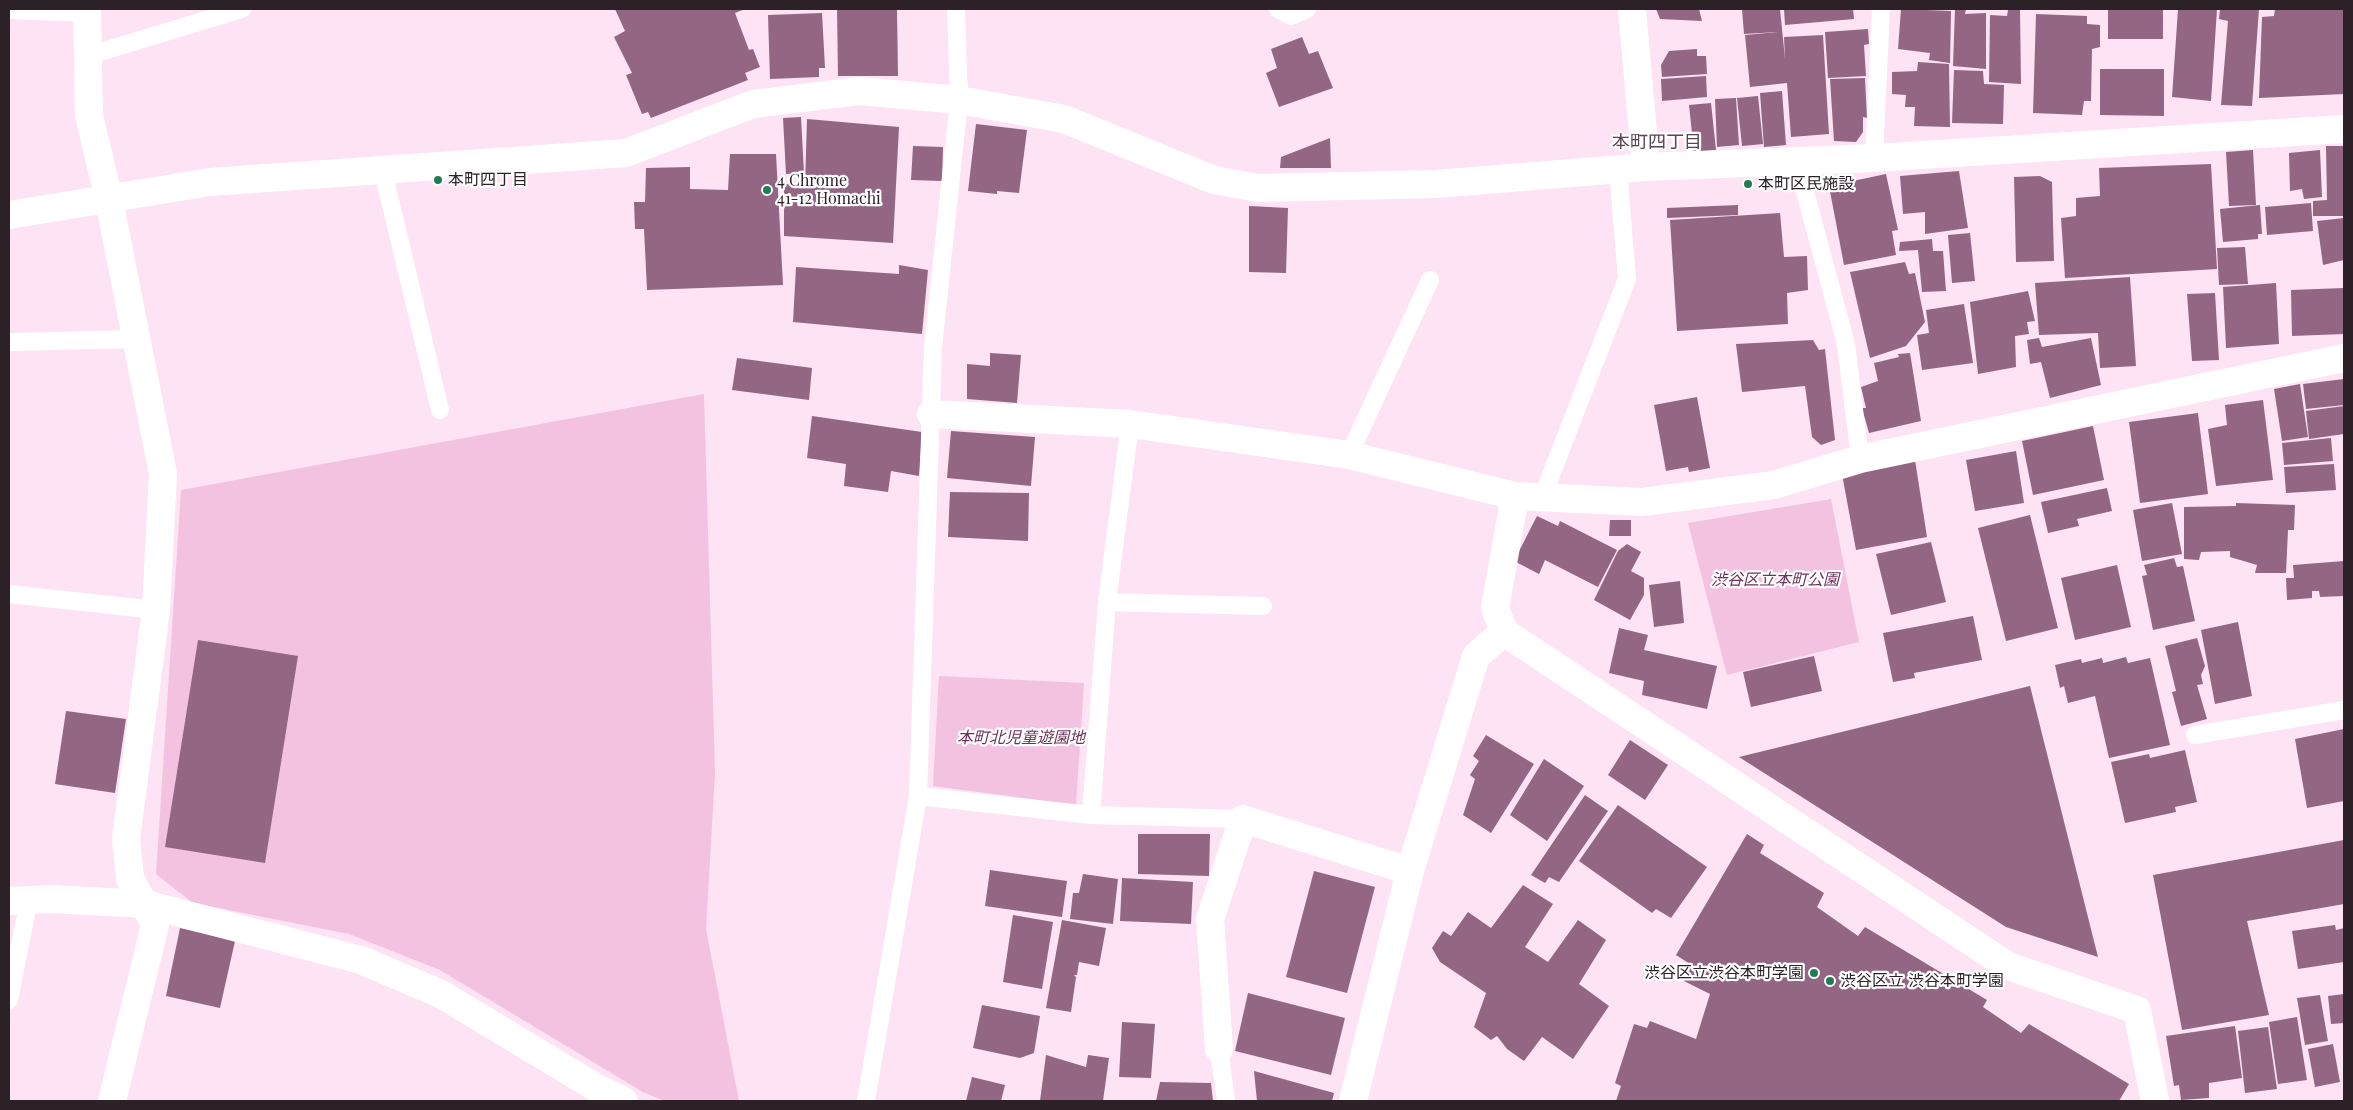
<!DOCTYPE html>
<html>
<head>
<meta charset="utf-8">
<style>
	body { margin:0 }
	#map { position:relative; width:2353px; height:1110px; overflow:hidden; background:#fde3f3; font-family:"Playfair Display",serif }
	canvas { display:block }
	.frame { position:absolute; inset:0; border:10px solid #2d2128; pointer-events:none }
</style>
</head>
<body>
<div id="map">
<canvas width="2353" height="1110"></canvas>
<div class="frame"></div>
</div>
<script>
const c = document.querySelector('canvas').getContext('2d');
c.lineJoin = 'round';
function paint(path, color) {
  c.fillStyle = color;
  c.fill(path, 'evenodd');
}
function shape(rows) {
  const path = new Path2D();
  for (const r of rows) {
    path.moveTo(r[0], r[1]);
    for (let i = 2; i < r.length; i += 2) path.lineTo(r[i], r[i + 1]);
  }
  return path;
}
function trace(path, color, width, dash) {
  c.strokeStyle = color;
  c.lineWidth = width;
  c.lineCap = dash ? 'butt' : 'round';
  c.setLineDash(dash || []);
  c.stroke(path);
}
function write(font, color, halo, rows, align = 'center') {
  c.font = font + ' "Playfair Display","Noto Sans JP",serif';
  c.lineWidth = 4.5;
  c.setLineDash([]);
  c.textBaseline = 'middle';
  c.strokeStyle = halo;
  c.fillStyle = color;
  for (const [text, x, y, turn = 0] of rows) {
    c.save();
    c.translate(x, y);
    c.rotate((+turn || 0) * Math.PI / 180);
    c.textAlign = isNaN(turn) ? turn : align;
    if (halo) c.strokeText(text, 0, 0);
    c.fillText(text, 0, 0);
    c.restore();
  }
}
paint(shape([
	[704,394,715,774,706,929,739,1101,665,1101,643,1092,440,970,349,934,193,903,156,874,181,490],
	[1831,499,1859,642,1727,675,1688,523],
	[939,676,1084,683,1076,805,933,786]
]), '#f3c2e0');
paint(shape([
	[615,9,745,9,735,13,749,50,753,49,760,67,745,73,748,80,651,118,648,112,642,114,626,75,632,73,614,37,625,31],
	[837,9,897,9,898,76,838,76],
	[1656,9,1699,9,1702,21,1660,19],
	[1742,9,1780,9,1785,59,1784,37,1823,35,1829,134,1791,137,1787,83,1750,87,1745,35,1778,32,1744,34],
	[1784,9,1853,9,1854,19,1785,25],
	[1901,9,1951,11,1950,63,1929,60,1930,53,1898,49],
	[1955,9,1966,9,1965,14,1986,13,1986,69,1953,66],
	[2108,9,2163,9,2163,39,2108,39],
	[2178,9,2217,9,2211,101,2172,97],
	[2220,9,2259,9,2252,106,2221,105,2228,21,2219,19],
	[2275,9,2344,9,2344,94,2259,98,2262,17,2274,16],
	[2008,10,2020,10,2021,84,1989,82,1990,15,2007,16],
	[822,13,825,68,819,68,819,77,770,79,768,15],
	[2036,14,2087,16,2087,24,2100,25,2100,47,2092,49,2091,101,2084,101,2082,115,2033,113],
	[1868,29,1869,44,1864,45,1866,76,1828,78,1825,32],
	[1302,37,1309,54,1318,51,1333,88,1279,107,1266,73,1277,68,1271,49],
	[1697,49,1697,56,1706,56,1707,74,1662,77,1661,65,1669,51],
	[1918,62,1949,64,1950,127,1914,126,1915,107,1905,107,1906,95,1892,94,1892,72,1917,71],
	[2100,69,2164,69,2164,116,2100,115],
	[1954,70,1983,71,1984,84,2004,85,2003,124,1952,123],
	[1706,76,1707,97,1662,101,1661,79],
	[1865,78,1867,118,1863,117,1863,132,1856,142,1834,141,1830,79],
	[1782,91,1786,145,1764,147,1760,93],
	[1758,96,1763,144,1742,146,1737,98],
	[1736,98,1739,145,1717,147,1715,99],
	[1711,103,1716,150,1694,152,1689,105],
	[801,117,804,173,786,174,783,118],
	[807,119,899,127,893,243,784,236,784,184,805,185],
	[976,124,1027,130,1019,193,997,191,997,194,968,191],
	[1330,138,1331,168,1280,168,1281,157],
	[913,146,943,147,942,181,911,180],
	[2326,146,2344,146,2344,216,2313,216,2313,201,2327,200],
	[2253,150,2256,205,2229,206,2226,152],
	[2320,150,2322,197,2304,199,2302,189,2290,191,2289,153],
	[730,154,776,154,783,285,647,290,644,229,635,229,634,202,645,202,646,168,690,167,690,189,728,190],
	[2211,164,2217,269,2065,278,2061,218,2076,216,2076,198,2100,196,2099,168],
	[1959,171,1968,228,1925,234,1925,212,1903,214,1900,176],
	[1886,174,1898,230,1892,231,1896,255,1844,265,1829,186],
	[2040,176,2052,182,2054,261,2016,262,2014,177],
	[2311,203,2313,231,2267,235,2265,207],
	[1738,205,1738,215,1667,218,1667,208],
	[2260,205,2262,234,2258,234,2258,239,2223,242,2220,209],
	[1249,206,1288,208,1286,273,1249,272],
	[1780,213,1784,257,1807,256,1808,290,1787,293,1788,324,1677,331,1670,220],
	[2344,218,2344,260,2323,265,2317,221],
	[1970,233,1975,281,1952,283,1948,235],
	[1932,239,1933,251,1943,251,1946,291,1922,292,1918,250,1899,251,1900,242],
	[2245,247,2248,284,2219,285,2217,248],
	[1905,262,1909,274,1915,273,1925,322,1906,346,1870,358,1850,272],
	[899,265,928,270,922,334,793,322,796,267,899,274],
	[2130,277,2136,366,2100,368,2098,333,2039,335,2035,283],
	[2276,283,2279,344,2226,348,2223,287],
	[2344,288,2344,334,2292,336,2291,290],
	[2028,291,2035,321,2027,322,2029,334,2015,336,2016,367,1978,374,1970,302],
	[2215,293,2219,360,2192,361,2187,294],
	[1964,304,1973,363,1922,370,1917,335,1929,333,1926,310],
	[2039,338,2042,347,2091,338,2101,385,2050,398,2041,362,2030,364,2027,340],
	[1813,340,1819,350,1825,349,1835,440,1821,445,1812,437,1805,386,1742,392,1736,344],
	[990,353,1021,355,1017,403,967,399,967,364,990,366],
	[1910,353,1921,421,1869,433,1862,408,1866,408,1861,387,1878,381,1874,363,1899,357,1898,354],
	[737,358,812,368,809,400,732,390],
	[2344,379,2344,405,2306,409,2303,384],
	[2300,384,2308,437,2282,441,2274,389],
	[1697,397,1710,468,1689,472,1688,467,1666,471,1654,405],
	[2263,400,2273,480,2216,486,2208,429,2227,425,2225,405],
	[2344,406,2344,434,2309,439,2306,411],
	[2198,413,2208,494,2140,503,2129,422],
	[812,416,922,432,919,476,891,471,888,492,844,486,846,464,807,458],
	[2093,426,2104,480,2033,495,2022,441],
	[951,431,1035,437,1031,486,947,478],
	[2331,438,2333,461,2284,465,2282,443],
	[2016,451,2024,503,1975,511,1966,460],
	[1915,460,1927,537,1856,550,1842,474],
	[2334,464,2336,490,2286,493,2284,467],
	[2107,488,2112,511,2077,519,2079,526,2048,533,2041,502],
	[950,492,1029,493,1028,541,948,537],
	[2172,503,2182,554,2142,561,2133,510],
	[2236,503,2295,505,2294,530,2288,530,2286,573,2255,573,2257,565,2230,557,2230,551,2201,552,2199,560,2184,559,2184,507,2236,506],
	[2030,515,2058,628,2006,641,1978,528],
	[1537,516,1558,526,1560,521,1617,550,1598,587,1545,560,1539,574,1514,561],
	[1610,520,1631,520,1631,536,1609,536],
	[1931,542,1946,602,1891,615,1876,554],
	[1627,544,1641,552,1631,571,1644,578,1644,595,1630,620,1594,600,1618,551],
	[2174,558,2177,567,2183,566,2195,621,2153,630,2142,576,2147,575,2144,565],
	[2344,561,2344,596,2320,597,2319,591,2312,591,2312,598,2287,600,2286,578,2294,578,2293,565],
	[2117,565,2131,627,2075,640,2061,578],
	[1680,581,1684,623,1654,627,1649,585],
	[1973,616,1982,660,1914,673,1915,678,1893,682,1883,633],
	[2238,622,2252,696,2215,704,2201,630],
	[1619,628,1648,635,1644,650,1717,666,1707,709,1642,695,1644,681,1609,673],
	[2197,638,2205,666,2201,675,2203,684,2197,685,2207,719,2181,726,2172,692,2176,691,2165,646],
	[198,640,298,656,265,863,165,847],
	[1814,656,1822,691,1751,707,1743,672],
	[2126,657,2128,663,2150,658,2170,745,2109,758,2095,696,2068,703,2064,686,2060,688,2055,665,2081,659,2082,663,2102,658,2103,663],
	[2030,686,2098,957,2006,927,1739,757],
	[66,711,126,719,115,793,55,784],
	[2344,729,2344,801,2307,808,2295,739],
	[1486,735,1534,764,1491,833,1463,815,1475,779,1470,775,1479,761,1473,756],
	[1630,740,1668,765,1645,800,1608,775],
	[2185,750,2197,802,2175,807,2176,812,2125,823,2111,762,2149,754,2150,758],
	[1544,759,1584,786,1547,841,1510,815],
	[1585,795,1608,811,1559,882,1549,877,1545,883,1531,875],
	[1618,805,1707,867,1671,918,1656,909,1652,913,1579,861],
	[1138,834,1210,834,1209,876,1138,874],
	[1747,834,1764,845,1760,853,1824,893,1817,907,1858,936,1865,927,1987,1000,1983,1007,2021,1033,2029,1024,2129,1084,2119,1101,1616,1101,1621,1086,1615,1083,1634,1024,1647,1028,1650,1021,1696,1039,1710,994,1684,981,1690,964,1676,955],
	[2344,840,2344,904,2247,921,2269,1015,2182,1030,2153,875],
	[990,870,1067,881,1062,917,985,906],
	[1314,871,1375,887,1347,993,1286,977],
	[1083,874,1118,879,1113,924,1070,919,1073,893,1079,893],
	[1122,878,1193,882,1191,924,1120,921],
	[1523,885,1553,904,1525,947,1548,962,1578,920,1606,940,1579,984,1609,1006,1573,1059,1542,1037,1524,1061,1507,1049,1497,1036,1491,1040,1474,1027,1486,993,1440,962,1432,948,1443,931,1451,936,1468,912,1491,928],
	[1013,915,1053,922,1042,989,1003,982],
	[1062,920,1106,928,1099,966,1079,962,1077,975,1074,975,1076,977,1071,1012,1046,1008],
	[2335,925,2336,930,2344,928,2344,962,2298,969,2292,931],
	[180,928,235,941,220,1008,166,996],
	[1248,993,1345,1018,1331,1075,1235,1051],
	[2344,994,2344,1023,2331,1024,2328,996],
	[2320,995,2328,1041,2305,1045,2297,998],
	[982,1005,1040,1016,1034,1053,1020,1058,973,1048],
	[2297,1017,2307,1080,2278,1084,2269,1022],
	[1122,1022,1155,1024,1151,1078,1119,1077],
	[2235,1026,2242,1078,2209,1083,2209,1098,2181,1100,2179,1085,2174,1086,2166,1036],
	[2268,1027,2277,1089,2245,1093,2238,1031],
	[2333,1044,2340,1082,2315,1087,2308,1049],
	[1046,1055,1086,1067,1088,1055,1109,1058,1103,1101,1040,1101],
	[1254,1071,1334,1093,1332,1101,1257,1101],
	[972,1077,1005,1085,1001,1101,966,1101],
	[1160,1082,1211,1083,1213,1101,1156,1101]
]), '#936683');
trace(shape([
	[1278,9,1291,16,1307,9],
	[9,10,88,13],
	[87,56,242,9],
	[1874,158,1881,9],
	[1797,162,1846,344,1860,459],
	[383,171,440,410],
	[9,342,137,339],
	[1349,455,1430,280],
	[1542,498,1627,279,1618,169],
	[9,594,156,610],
	[1107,602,1263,606],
	[2195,735,2344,710],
	[918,796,1091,815,1243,819],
	[1091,815,1107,602,1130,424],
	[9,1000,29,900],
	[1219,1049,1226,1101],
	[866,1101,918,796,933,348,959,100,956,9]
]), '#fff', 18);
trace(shape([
	[87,9,89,115,109,200,163,474,156,610,126,839,130,878,155,925,112,1101],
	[1632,9,1646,167],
	[9,215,210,182,626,153,753,104,859,91,959,100,1064,119,1214,180,1258,188,1436,184,1646,167,1874,158,2344,129],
	[931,414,1130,424,1349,455,1515,496,1642,502,1774,485,1860,459,2344,358],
	[1515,496,1495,608,1504,632,2008,966,2137,1010,2155,1101],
	[9,901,51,899,145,904,361,960,441,994,595,1087,624,1101],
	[1219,1049,1210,919,1243,819,1410,871],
	[1353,1101,1410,871,1476,656,1504,632]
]), '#fff', 28);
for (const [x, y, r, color] of [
	[438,180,5,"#1f7c53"],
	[1748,184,5,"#1f7c53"],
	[767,190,5,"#1f7c53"],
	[1814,973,5,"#1f7c53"],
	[1830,981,5,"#1f7c53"]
]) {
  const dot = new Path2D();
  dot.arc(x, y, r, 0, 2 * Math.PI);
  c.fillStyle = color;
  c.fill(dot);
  trace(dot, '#fff', 2);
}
write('16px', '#2d2128', '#fff', [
	["本町四丁目",448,180],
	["4 Chrome",777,181],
	["41-12 Homachi",777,199],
	["本町区民施設",1758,184],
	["渋谷区立渋谷本町学園",1804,973,"right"],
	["渋谷区立 渋谷本町学園",1840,981]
], 'left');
write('italic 16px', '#6d315b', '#fff', [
	["渋谷区立本町公園",1775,580],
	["本町北児童遊園地",1021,738]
]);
write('18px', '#5c4252', '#fff', [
	["本町四丁目",1657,142]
]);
</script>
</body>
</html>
